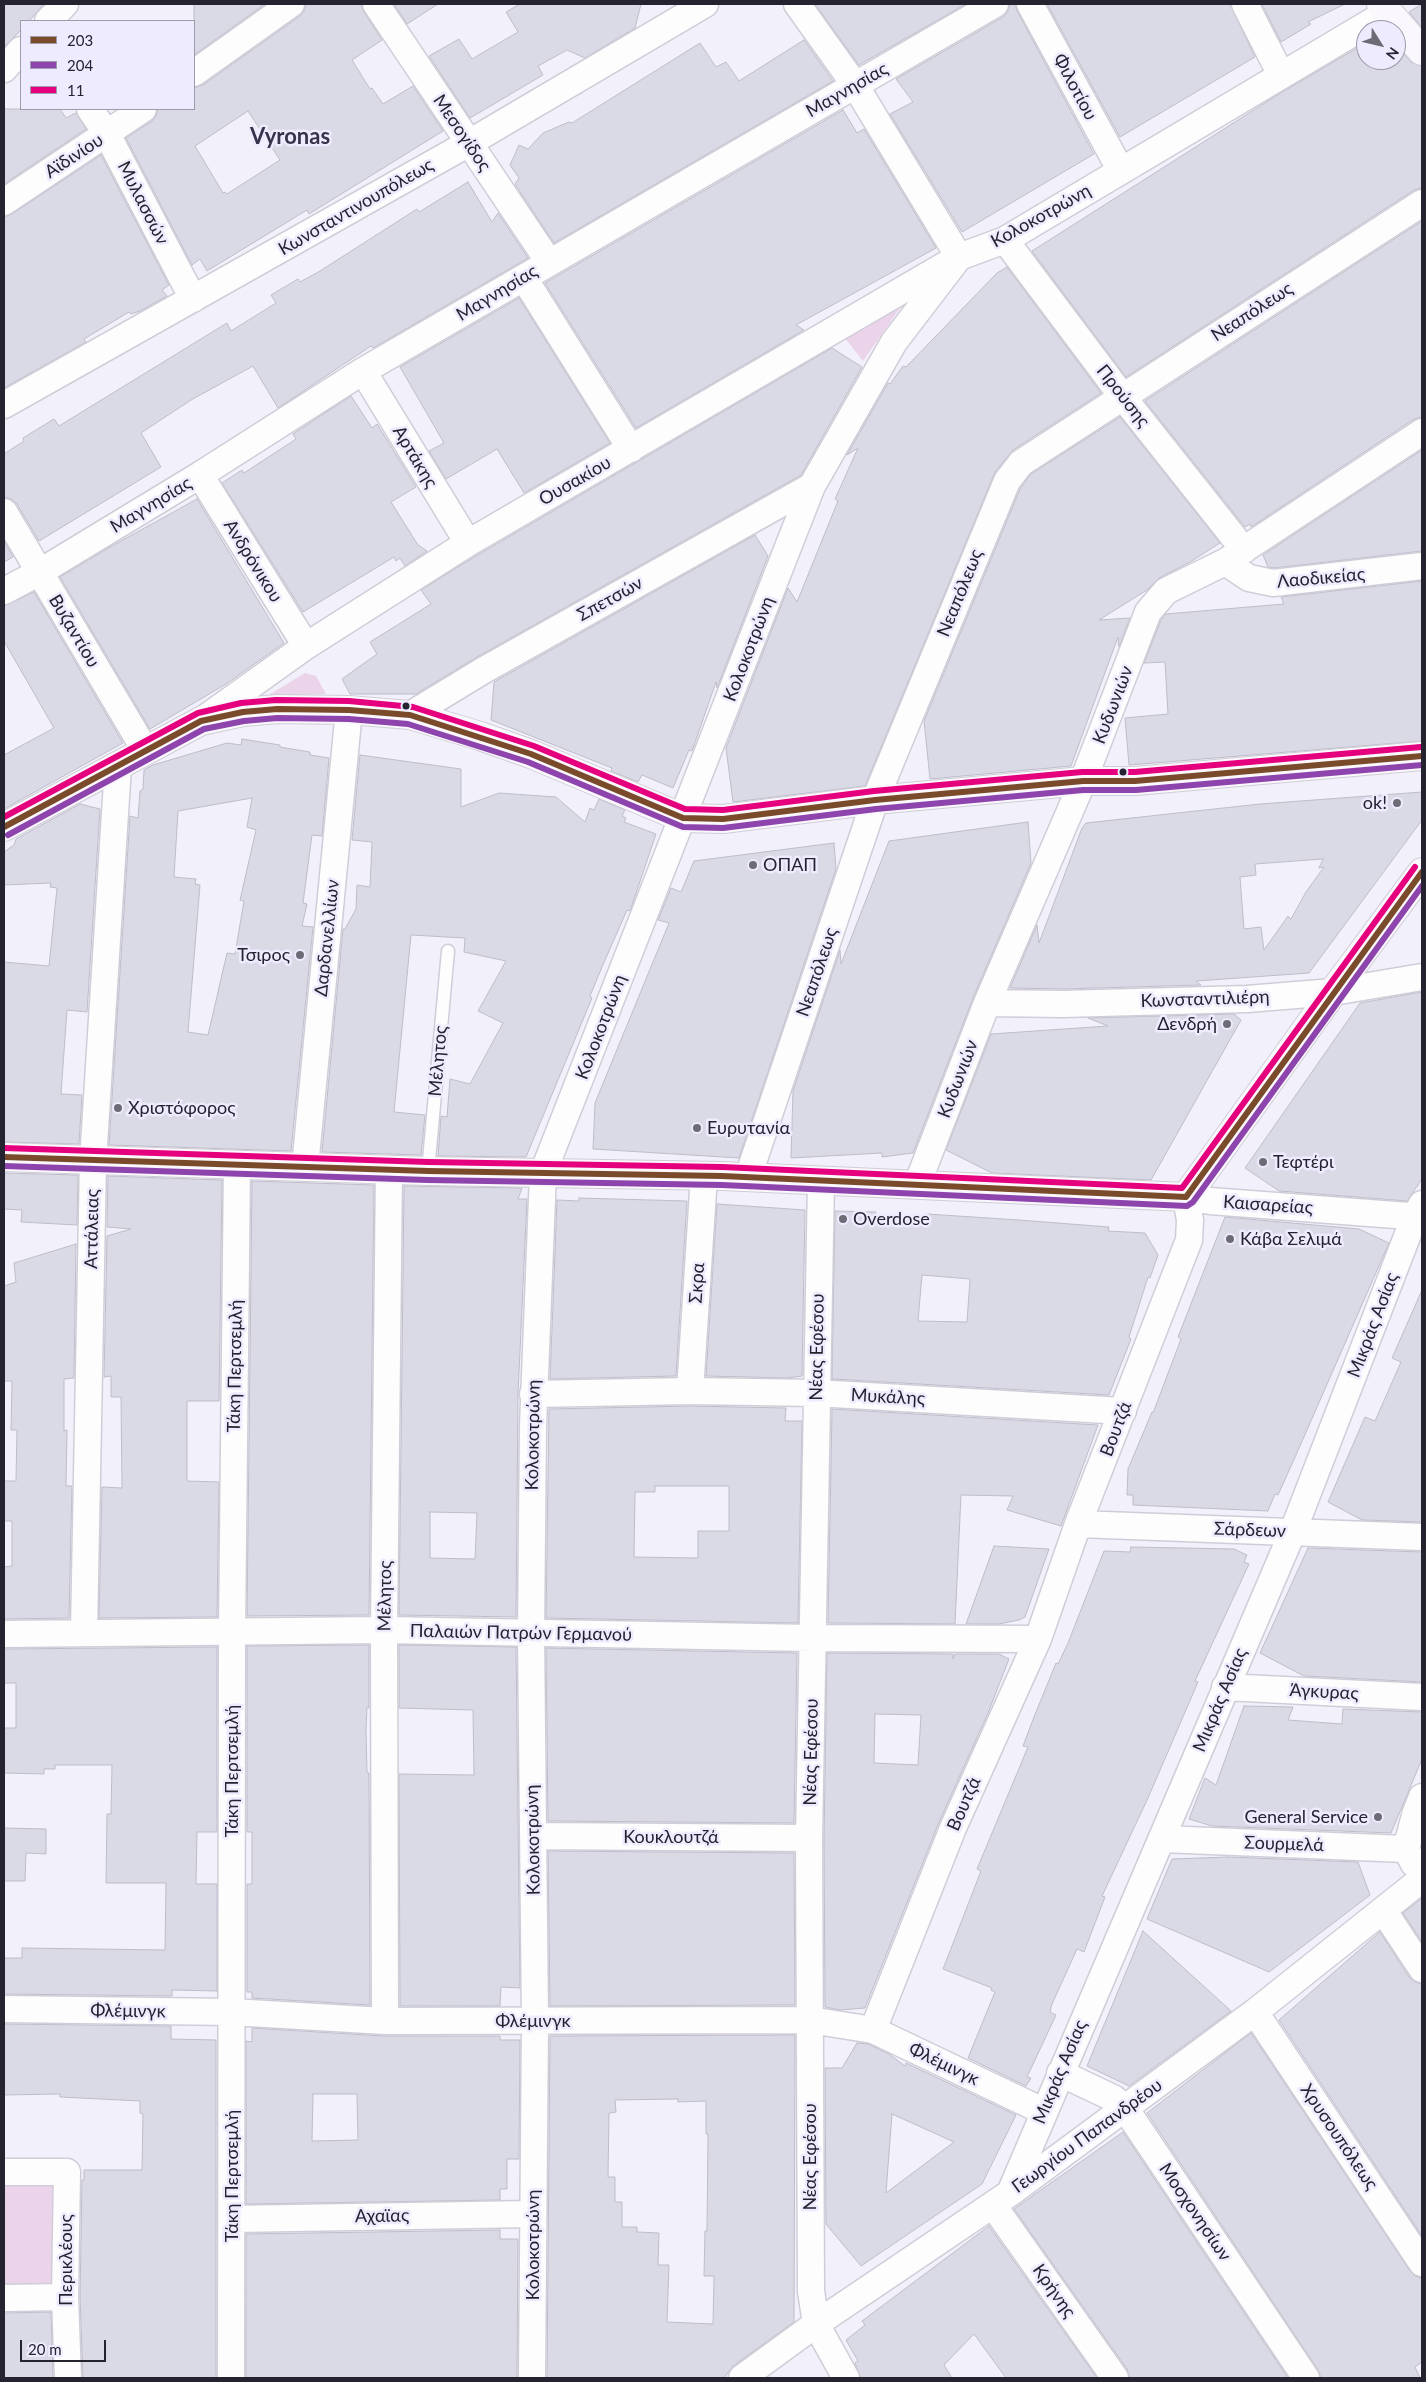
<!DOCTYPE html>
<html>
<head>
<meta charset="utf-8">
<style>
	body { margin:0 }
	#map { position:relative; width:1426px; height:2382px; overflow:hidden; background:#f2f0fa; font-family:Lato,sans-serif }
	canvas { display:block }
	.frame { position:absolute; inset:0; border:5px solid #25232f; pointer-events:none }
	.legend { position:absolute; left:20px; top:20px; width:175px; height:90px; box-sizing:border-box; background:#efebff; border:1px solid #9e9bac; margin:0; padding:6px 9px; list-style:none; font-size:15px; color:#25232f }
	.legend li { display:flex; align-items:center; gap:10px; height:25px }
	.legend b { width:25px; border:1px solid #9e9bac }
	.north { position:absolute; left:1356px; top:20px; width:50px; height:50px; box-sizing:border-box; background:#efebff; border:1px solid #9e9bac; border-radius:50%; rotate:126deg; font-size:14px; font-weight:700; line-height:20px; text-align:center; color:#25232f }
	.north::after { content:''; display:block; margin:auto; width:18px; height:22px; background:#6d6b76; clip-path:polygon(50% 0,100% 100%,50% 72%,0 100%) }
	.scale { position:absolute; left:20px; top:2340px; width:86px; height:22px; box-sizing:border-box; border:2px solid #25232f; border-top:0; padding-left:6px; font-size:15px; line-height:18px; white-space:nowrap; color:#25232f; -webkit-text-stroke:4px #efebff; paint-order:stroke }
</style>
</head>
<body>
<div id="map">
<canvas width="1426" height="2382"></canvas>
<div class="frame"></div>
<ul class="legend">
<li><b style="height:6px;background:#7a4b2a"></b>203</li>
<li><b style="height:6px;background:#8e44ad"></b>204</li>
<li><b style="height:6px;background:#e5007d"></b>11</li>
</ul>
<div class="north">N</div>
<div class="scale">20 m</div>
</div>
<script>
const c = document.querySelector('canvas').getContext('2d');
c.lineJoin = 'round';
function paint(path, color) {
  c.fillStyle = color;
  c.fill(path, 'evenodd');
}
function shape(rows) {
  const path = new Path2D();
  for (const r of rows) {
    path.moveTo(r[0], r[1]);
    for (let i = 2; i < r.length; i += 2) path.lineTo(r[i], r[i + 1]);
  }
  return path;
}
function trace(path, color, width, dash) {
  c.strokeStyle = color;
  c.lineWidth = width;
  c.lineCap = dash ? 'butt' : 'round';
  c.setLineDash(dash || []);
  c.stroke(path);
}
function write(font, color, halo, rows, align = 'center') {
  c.font = font + ' Lato,sans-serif';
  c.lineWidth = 5;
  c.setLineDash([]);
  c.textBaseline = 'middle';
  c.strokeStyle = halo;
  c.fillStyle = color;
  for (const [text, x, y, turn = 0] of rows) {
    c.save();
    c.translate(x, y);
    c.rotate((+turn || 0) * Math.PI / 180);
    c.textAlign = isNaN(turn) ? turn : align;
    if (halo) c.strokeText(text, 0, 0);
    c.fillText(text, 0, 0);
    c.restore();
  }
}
paint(shape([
	[912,291,863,361,840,332],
	[305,673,316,676,326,694,267,696],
	[4,2176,60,2178,60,2292,4,2294]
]), '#ebd4ea');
const building = shape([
	[4,4,44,4,29,21,21,21,21,30,4,47,4,4],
	[194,4,265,4,194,55,194,4],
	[306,4,361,4,364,12,382,40,352,60,370,89,372,88,383,104,413,86,443,131,309,214,307,210,207,271,200,259,192,265,126,138,152,121,156,116,158,109,194,109,194,88,203,85,300,16,304,11,306,4],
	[248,111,280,160,227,194,225,192,223,193,195,146,248,111],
	[394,4,438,4,407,24,394,4],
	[520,4,641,4,635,28,585,58,567,50,538,66,543,75,470,118,429,56,459,39,472,59,518,32,506,12,520,4],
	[815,4,966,4,859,65,815,4],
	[1010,4,1015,4,1017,11,1094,154,962,232,890,114,913,102,896,79,1003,17,1008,11,1010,4],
	[1047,4,1230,4,1255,57,1120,137,1047,4],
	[1262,4,1345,4,1308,22,1311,24,1281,42,1262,4],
	[1422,4,1422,28,1409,12,1422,4],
	[804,40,833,81,554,243,515,184,519,178,510,165,519,145,528,149,543,133,569,122,572,123,700,43,716,67,726,62,739,81,804,40],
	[1366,43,1366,60,1396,60,1396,45,1411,62,1422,66,1422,188,1414,190,1126,377,1032,251,1279,94,1366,43],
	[4,109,60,109,66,118,76,113,86,129,4,184,4,109],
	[843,110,857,133,864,129,936,248,796,325,804,330,636,428,545,283,843,110],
	[101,155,169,285,162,290,167,296,140,311,131,314,129,312,84,339,86,342,4,388,4,217,12,214,101,155],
	[468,182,492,222,498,213,528,258,373,348,371,346,278,408,253,366,191,400,141,433,161,467,39,541,17,504,11,499,4,497,4,454,24,441,23,438,54,419,59,426,227,323,231,331,276,303,271,295,298,279,300,282,320,271,417,209,419,212,468,182],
	[1422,221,1422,417,1414,419,1251,527,1250,524,1245,527,1145,401,1422,221],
	[1007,267,1101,393,1013,450,995,472,865,786,733,802,726,748,788,588,797,602,838,501,835,499,858,448,847,455,888,383,890,384,903,366,906,367,997,273,1007,267],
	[519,298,610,443,524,493,497,449,446,479,429,451,444,443,400,367,519,298],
	[832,348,862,367,801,475,477,657,416,694,350,694,342,679,377,654,370,642,431,604,421,590,476,556,832,348],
	[351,396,372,428,377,424,416,487,391,502,418,545,427,551,405,566,400,558,396,561,394,557,303,612,222,483,242,470,244,473,290,443,296,439,293,434,351,396],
	[1120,417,1220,543,1190,562,1159,578,1147,590,1099,620,1130,618,1119,647,1118,637,1071,766,930,779,924,721,1020,489,1031,474,1120,417],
	[1422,450,1422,551,1274,568,1268,567,1263,555,1422,450],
	[197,499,284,643,226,684,150,729,60,577,112,546,197,499],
	[755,535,768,556,717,688,716,682,692,751,689,750,673,788,642,775,638,782,611,771,612,768,491,720,494,682,755,535],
	[4,541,13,557,4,562,4,541],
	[1422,581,1422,741,1129,765,1125,718,1168,714,1165,662,1144,663,1161,620,1166,614,1284,604,1281,597,1422,581],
	[34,592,123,743,4,809,4,755,54,728,4,641,4,606,34,592],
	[242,739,280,745,280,747,310,752,310,755,329,758,322,836,312,835,303,903,307,904,302,926,313,927,291,1151,109,1145,130,816,138,818,140,791,143,789,144,770,153,765,227,743,241,745,242,739],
	[252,798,247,827,256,830,240,900,244,901,235,954,227,953,208,1035,188,1032,200,885,195,884,196,879,174,877,178,811,252,798],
	[360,755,461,769,461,807,499,793,556,797,585,822,590,808,594,810,599,799,625,810,622,816,626,818,624,822,656,834,630,911,627,910,602,967,590,996,592,998,526,1157,438,1156,441,1116,447,1117,450,1079,470,1084,503,1023,478,1011,506,961,464,952,465,938,411,935,394,1112,425,1115,421,1155,322,1152,343,929,345,929,356,909,357,885,370,887,372,842,352,840,360,755],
	[1422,792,1422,820,1309,973,1196,981,1201,985,1063,989,1010,988,1037,925,1039,943,1082,828,1086,823,1260,804,1422,792],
	[1323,859,1319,868,1324,867,1306,892,1291,919,1288,916,1264,950,1261,927,1244,929,1240,877,1256,875,1255,864,1323,859],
	[80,804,100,809,87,1012,67,1010,61,1094,82,1095,79,1144,4,1142,4,962,49,966,57,888,50,887,51,883,4,885,4,852,14,845,16,839,80,804],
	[1028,822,1031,863,973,998,913,1153,882,1157,882,1153,791,1158,793,1091,840,950,841,964,889,841,1028,822],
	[834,843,836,869,739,1158,593,1149,595,1103,669,923,658,920,671,888,681,892,694,861,834,843],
	[1422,992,1422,1179,1407,1201,1279,1191,1245,1168,1360,1003,1422,992],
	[1234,1014,1241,1020,1151,1180,992,1173,946,1150,991,1034,1108,1026,1088,1018,1234,1014],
	[4,1173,78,1175,77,1225,21,1222,22,1210,4,1209,4,1173],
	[108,1176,222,1180,219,1401,187,1401,187,1481,219,1482,217,1617,99,1618,102,1487,122,1488,121,1397,111,1397,111,1376,104,1377,107,1236,131,1229,107,1227,108,1176],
	[252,1181,374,1185,369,1615,247,1616,252,1181],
	[404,1186,522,1188,518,1199,527,1199,518,1394,516,1617,399,1615,404,1186],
	[430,1512,477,1513,475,1559,430,1558,430,1512],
	[579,1198,687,1201,676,1376,550,1379,557,1200,579,1201,579,1198],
	[717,1204,805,1210,802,1376,787,1378,706,1376,717,1204],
	[835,1211,876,1212,875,1216,927,1220,927,1214,1019,1220,1109,1227,1108,1231,1145,1233,1158,1255,1150,1278,1148,1277,1129,1337,1131,1339,1109,1395,832,1379,835,1211],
	[922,1275,970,1279,967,1322,918,1321,922,1275],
	[1225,1217,1359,1229,1389,1243,1296,1455,1278,1495,1275,1494,1268,1511,1133,1505,1133,1495,1127,1495,1128,1469,1152,1412,1153,1413,1181,1339,1178,1337,1225,1217],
	[76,1244,74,1378,64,1379,64,1431,67,1430,66,1486,72,1486,69,1618,4,1619,4,1567,12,1566,12,1521,4,1521,4,1481,16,1481,17,1430,11,1430,12,1381,4,1381,4,1286,16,1282,14,1263,76,1244],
	[1422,1290,1422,1522,1362,1520,1328,1502,1365,1417,1375,1421,1401,1362,1392,1358,1422,1290],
	[690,1406,786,1408,785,1421,802,1421,798,1623,546,1618,549,1409,690,1406],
	[655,1486,729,1486,729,1531,698,1531,698,1558,634,1557,635,1492,655,1492,655,1486],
	[832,1409,1098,1425,1061,1526,1007,1510,1013,1496,961,1495,955,1624,828,1623,832,1409],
	[994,1546,1049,1549,1025,1617,1019,1620,999,1624,966,1624,994,1546],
	[1131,1547,1234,1549,1247,1555,1244,1562,1249,1564,1195,1681,1198,1682,1148,1798,1102,1896,1105,1897,1084,1952,1077,1949,1052,2004,1050,2012,1056,2015,1027,2077,1031,2078,1026,2086,968,2058,995,1992,991,1990,992,1988,943,1969,981,1871,977,1869,1028,1747,1023,1746,1034,1717,1056,1663,1058,1664,1068,1643,1104,1551,1130,1552,1131,1547],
	[1308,1548,1422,1552,1422,1682,1304,1676,1260,1653,1308,1548],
	[369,1645,369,1708,367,1707,366,1731,367,1773,369,1773,370,2005,252,1998,252,1992,247,1992,247,1884,252,1884,252,1832,247,1832,247,1646,369,1645],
	[399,1645,516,1647,520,1988,501,1987,500,2006,400,2006,399,1774,474,1775,473,1710,399,1708,399,1645],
	[217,1647,217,1832,197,1832,196,1884,217,1884,217,1991,172,1990,172,1996,4,1994,4,1958,22,1958,22,1948,165,1950,166,1883,106,1883,107,1814,111,1814,112,1765,55,1765,55,1769,44,1769,44,1774,4,1773,4,1728,16,1728,16,1683,4,1683,4,1649,217,1647],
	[546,1648,797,1653,794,1823,548,1821,546,1648],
	[827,1653,953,1654,953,1659,955,1654,999,1654,1009,1659,988,1713,939,1822,865,2008,840,2010,825,2007,824,1838,827,1653],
	[875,1714,921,1715,918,1765,874,1763,875,1714],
	[1244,1706,1293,1707,1288,1720,1342,1724,1343,1709,1422,1712,1422,1759,1391,1833,1212,1826,1189,1819,1205,1778,1216,1785,1244,1706],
	[4,1828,46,1829,46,1854,26,1853,25,1881,4,1881,4,1828],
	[548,1851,794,1853,795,2005,550,2006,548,1851],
	[1228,1857,1358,1862,1370,1895,1269,1972,1147,1919,1172,1859,1228,1857],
	[1422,1898,1422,1942,1403,1913,1422,1898],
	[1143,1931,1231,2011,1129,2086,1087,2066,1143,1931],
	[1380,1932,1409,1977,1415,1982,1422,1984,1422,2236,1279,2020,1380,1932],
	[4,2024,171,2026,171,2039,216,2040,216,2378,83,2378,80,2297,82,2180,84,2180,84,2170,142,2170,143,2114,140,2113,140,2101,60,2097,60,2094,4,2095,4,2024],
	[252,2028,384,2036,500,2036,500,2040,520,2040,519,2159,507,2159,507,2189,500,2189,500,2200,246,2204,246,2041,252,2042,252,2028],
	[313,2094,357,2094,358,2140,312,2141,313,2094],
	[1251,2033,1410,2271,1415,2276,1422,2278,1422,2362,1415,2367,1420,2378,1321,2378,1318,2370,1147,2113,1251,2033],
	[795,2035,794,2322,733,2366,724,2378,547,2378,550,2036,795,2035],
	[678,2099,678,2102,706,2101,706,2134,708,2134,707,2231,705,2231,704,2276,714,2276,713,2324,667,2322,669,2265,658,2265,659,2233,637,2232,637,2227,622,2227,622,2202,615,2202,615,2177,608,2177,609,2113,616,2112,615,2100,678,2099],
	[857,2043,868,2044,889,2054,905,2066,906,2063,1016,2115,982,2184,861,2266,826,2224,825,2068,842,2068,857,2043],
	[892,2114,954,2142,886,2193,892,2114],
	[1123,2132,1288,2378,1130,2378,1127,2369,1014,2209,1123,2132],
	[989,2226,1097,2378,1006,2378,974,2334,944,2365,952,2378,861,2378,855,2363,858,2361,846,2340,865,2325,862,2321,989,2226],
	[500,2230,500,2239,518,2239,517,2378,246,2378,246,2234,500,2230],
	[51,2312,53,2378,4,2378,4,2313,51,2312]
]);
paint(building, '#d9dae5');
trace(building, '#bdbdc8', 1);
const lane = shape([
	[428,1171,448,951]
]);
const street = shape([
	[376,4,549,262],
	[797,4,855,85,959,257],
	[1030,4,1121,171],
	[1245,4,1281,75],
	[48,21,65,4],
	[4,69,21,50],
	[194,73,291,4],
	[90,109,107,134,193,299],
	[4,202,143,109],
	[1005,240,1122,396,1244,550],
	[524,278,631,449],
	[363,371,468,543],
	[4,405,469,143,705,4],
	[200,475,306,646],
	[4,512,145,750],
	[1225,562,1249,578,1273,583,1422,566],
	[4,591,40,572,200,475,363,371,995,4],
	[410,715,484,670,812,486],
	[201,721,306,646,468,543,959,257,1005,240,1388,12],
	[987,1003,1063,1004,1247,999,1333,992,1422,977],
	[305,1167,349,710],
	[748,1177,875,800,1007,481,1021,463,1422,203],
	[821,1181,809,1838,811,2291,816,2324,846,2378],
	[917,1185,987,1003,1083,781,1148,612,1166,591,1225,562,1422,432],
	[690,1391,704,1176],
	[533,1394,690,1391,816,1393,1123,1411],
	[1078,1524,1422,1537],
	[84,1632,93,1161,118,766],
	[4,1634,384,1630,812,1638,1038,1639],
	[1225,1687,1422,1697],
	[533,1836,809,1838],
	[1162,1839,1406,1849],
	[1414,1864,1406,1849,1416,1812,1422,1797],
	[1383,1910,1422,1969],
	[4,2009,232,2012,385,2021,810,2020,873,2030,1043,2111],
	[1255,2012,1422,2263],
	[385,2021,384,1630,389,1170],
	[873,2030,953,1828,1038,1639,1078,1524,1189,1240,1190,1220,1186,1197,1210,1201,1422,1217],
	[1060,2073,1113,2098,1125,2108,1306,2378],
	[4,2172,67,2172,65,2297,68,2378],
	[1010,2193,1293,1531,1415,1216,1422,1204],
	[993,2205,1115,2378],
	[232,2219,532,2214],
	[4,2298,65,2297],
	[231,2378,232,1632,237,1165],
	[532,2378,535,2021,531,1634,533,1426,543,1173,812,486,894,342,959,257],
	[742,2378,816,2324,1010,2193,1255,2012,1422,1879]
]);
const secondary = shape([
	[1381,4,1422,51],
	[4,827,201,721,243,712,277,709,349,710,410,715,480,736,531,754,683,818,723,819,875,800,1083,781,1135,781,1422,756],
	[4,1157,428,1171,722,1176,1186,1197,1333,992,1422,872]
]);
trace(lane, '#d0cdd8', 15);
trace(street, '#d0cdd8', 29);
trace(secondary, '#d0cdd8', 30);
trace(lane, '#fdfdfe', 12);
trace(street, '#fdfdfe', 26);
trace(secondary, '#faf8fc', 28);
trace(shape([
	[4,827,201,721,243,712,277,709,349,710,410,715,531,754,683,818,723,819,875,800,1083,781,1135,781,1422,756],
	[4,1157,428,1171,722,1176,1186,1197,1422,872]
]), '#7a4b2a', 6);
trace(shape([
	[8,835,204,729,244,721,277,718,349,719,408,724,528,762,683,827,723,828,876,809,1083,790,1136,790,1422,765],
	[4,1166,428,1180,722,1185,1187,1206,1193,1202,1422,886]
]), '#8e44ad', 6);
trace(shape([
	[4,817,198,713,241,703,276,700,349,701,413,707,534,746,685,809,723,810,874,791,1082,772,1135,772,1421,747],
	[4,1148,428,1162,722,1167,1182,1188,1415,867]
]), '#e5007d', 6);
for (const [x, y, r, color] of [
	[406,706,4.5,"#25232f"],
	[1123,772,4.5,"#25232f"],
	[1397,803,5,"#6d6b76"],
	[753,865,5,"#6d6b76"],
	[300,955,5,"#6d6b76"],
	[1227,1024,5,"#6d6b76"],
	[118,1108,5,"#6d6b76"],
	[697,1128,5,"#6d6b76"],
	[1263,1162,5,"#6d6b76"],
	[843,1219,5,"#6d6b76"],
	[1230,1239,5,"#6d6b76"],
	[1378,1817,5,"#6d6b76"]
]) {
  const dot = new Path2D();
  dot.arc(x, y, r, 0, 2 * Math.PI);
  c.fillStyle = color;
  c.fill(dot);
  trace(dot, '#efebff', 2);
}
write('18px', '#25232f', '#efebff', [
	["Φιλοτίου",1075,87,62],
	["Μαγνησίας",847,90,-30],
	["Μεσογίδος",462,133,56],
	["Αϊδινίου",74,156,-33],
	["Μυλασσών",143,203,63],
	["Κωνσταντινουπόλεως",356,207,-30],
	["Κολοκοτρώνη",1041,216,-29],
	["Μαγνησίας",497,293,-31],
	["Νεαπόλεως",1252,312,-33],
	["Προύσης",1123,396,52],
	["Αρτάκης",415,457,59],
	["Ουσακίου",575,481,-30],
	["Μαγνησίας",151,505,-31],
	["Ανδρόνικου",253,561,58],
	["Λαοδικείας",1321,578,-5],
	["Νεαπόλεως",960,593,-68],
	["Σπετσών",610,599,-29],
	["Βυζαντίου",74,631,59],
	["Κολοκοτρώνη",749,649,-69],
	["Κυδωνιών",1113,705,-69],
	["Δαρδανελλίων",327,938,-84],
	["Νεαπόλεως",817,972,-71],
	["Κωνσταντιλιέρη",1205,999,-2],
	["Κολοκοτρώνη",601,1027,-69],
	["Μέλητος",438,1061,-85],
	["Κυδωνιών",958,1079,-69],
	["Καισαρείας",1268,1205,4],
	["Αττάλειας",92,1229,-89],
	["Σκρα",697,1283,-86],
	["Μικράς Ασίας",1373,1325,-69],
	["Νέας Εφέσου",817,1347,-89],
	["Τάκη Περτσεμλή",235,1366,-89],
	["Μυκάλης",888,1397,3],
	["Βουτζά",1116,1429,-69],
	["Κολοκοτρώνη",533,1435,-89],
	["Σάρδεων",1250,1530,2],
	["Μέλητος",385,1596,-89],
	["Παλαιών Πατρών Γερμανού",521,1633,1],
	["Άγκυρας",1324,1692,3],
	["Μικράς Ασίας",1220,1700,-67],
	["Νέας Εφέσου",811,1752,-89],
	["Τάκη Περτσεμλή",232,1771,-90],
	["Βουτζά",964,1804,-66],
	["Κουκλουτζά",671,1837],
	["Κολοκοτρώνη",533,1840,-91],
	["Σουρμελά",1284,1844,2],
	["Φλέμινγκ",128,2011,1],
	["Φλέμινγκ",533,2021],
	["Φλέμινγκ",944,2064,26],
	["Μικράς Ασίας",1060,2072,-67],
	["Γεωργίου Παπανδρέου",1087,2136,-36],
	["Χρυσουπόλεως",1339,2137,56],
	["Νέας Εφέσου",810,2157,-90],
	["Τάκη Περτσεμλή",232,2176,-90],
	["Μοσχονησίων",1195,2212,56],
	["Αχαϊας",382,2216,-1],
	["Κολοκοτρώνη",533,2245,-90],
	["Περικλέους",66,2260,-90],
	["Κρήνης",1054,2291,55]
]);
write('18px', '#25232f', '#efebff', [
	["ok!",1387,803,"right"],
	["ΟΠΑΠ",763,865],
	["Τσιρος",290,955,"right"],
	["Δενδρή",1217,1024,"right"],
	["Χριστόφορος",128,1108],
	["Ευρυτανία",707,1128],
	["Τεφτέρι",1273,1162],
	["Overdose",853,1219],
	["Κάβα Σελιμά",1240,1239],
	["General Service",1368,1817,"right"]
], 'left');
write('bold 22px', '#38324b', '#efebff', [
	["Vyronas",290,137]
]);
</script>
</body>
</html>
